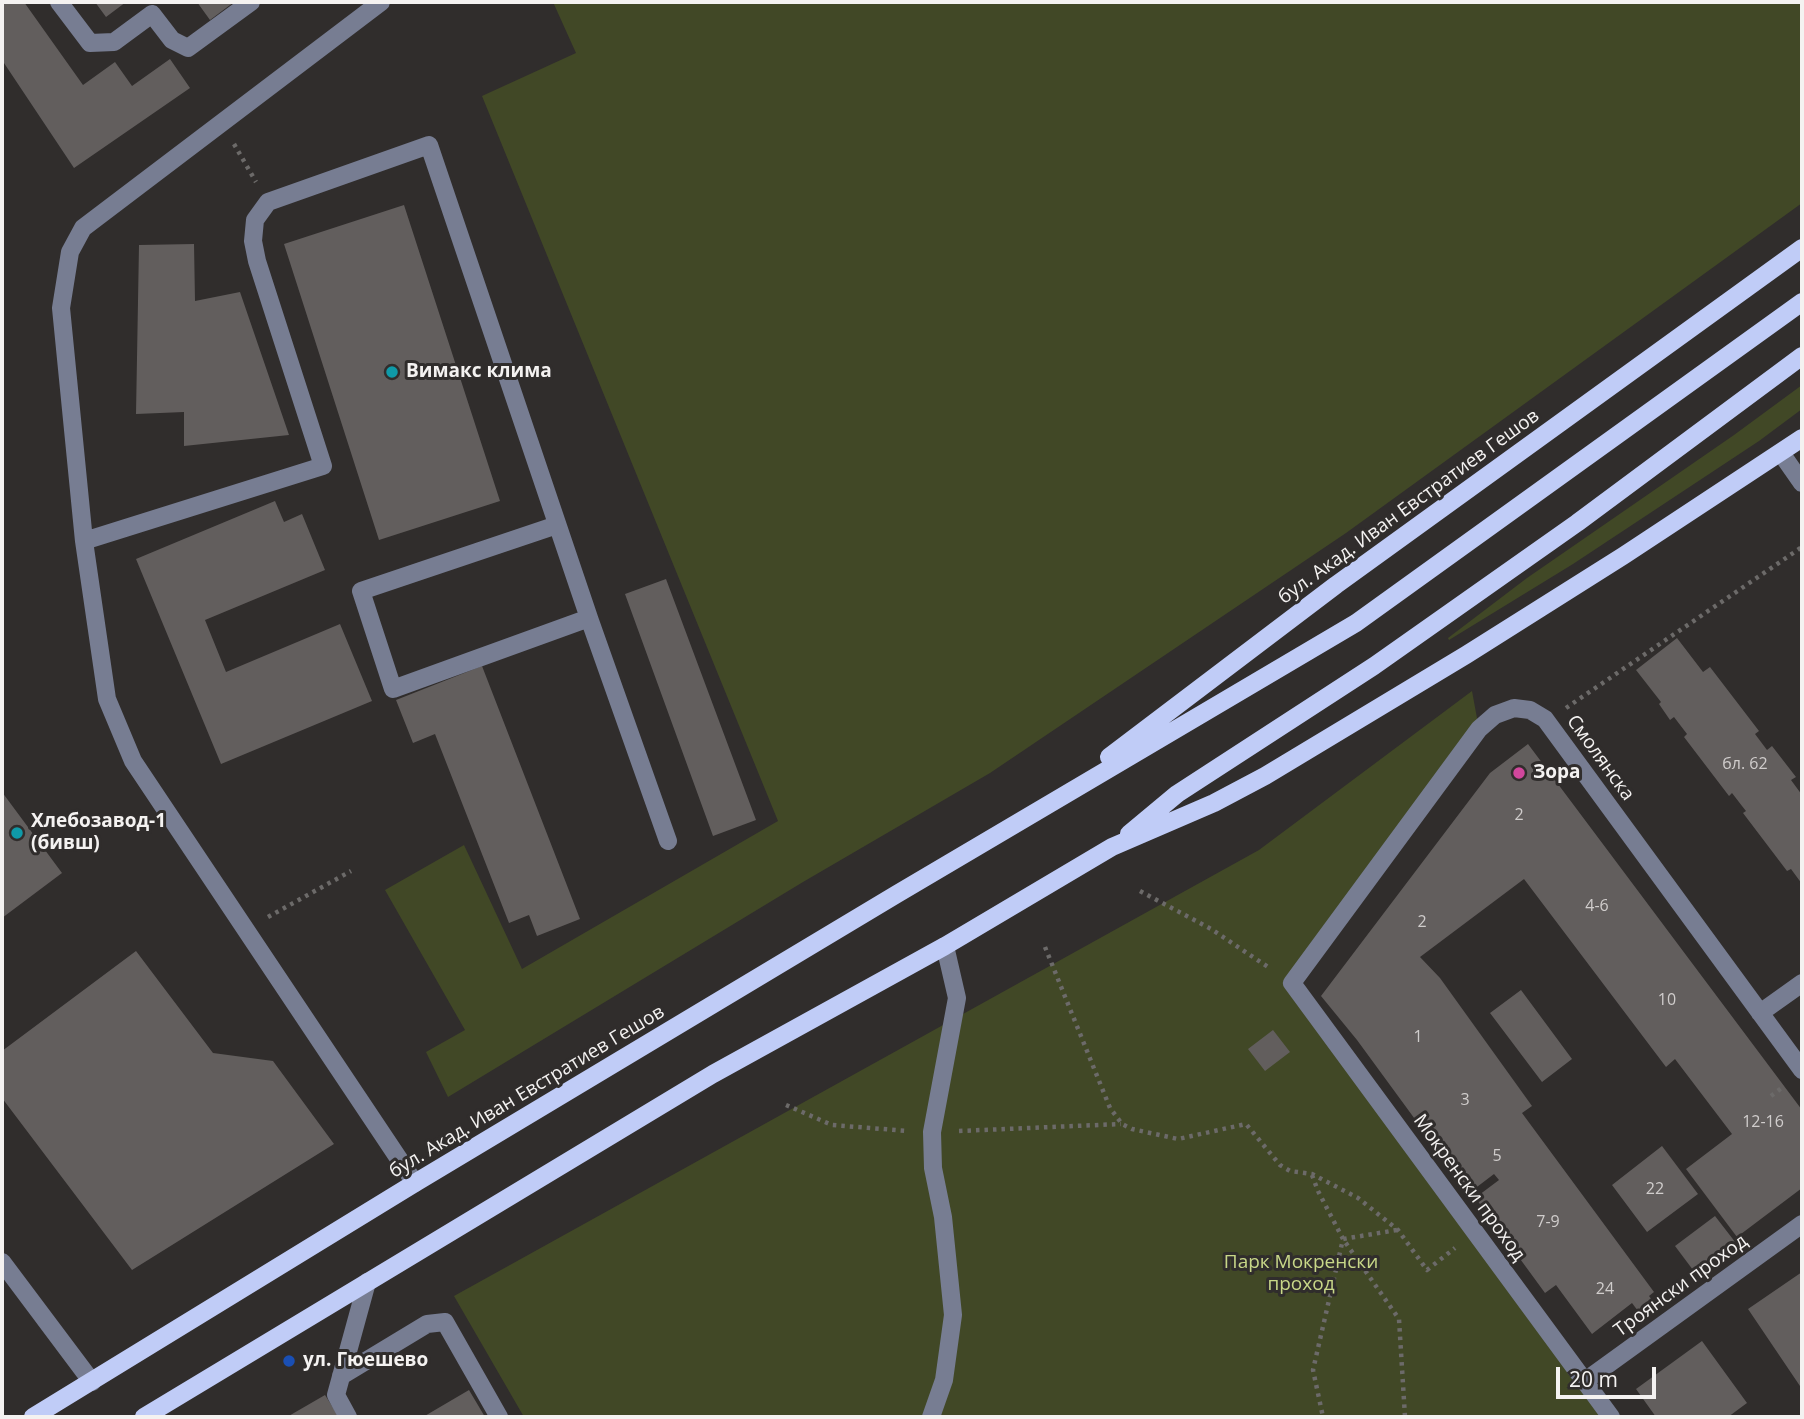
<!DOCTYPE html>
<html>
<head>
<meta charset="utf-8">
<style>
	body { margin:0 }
	#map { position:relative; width:1804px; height:1419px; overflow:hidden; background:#302d2c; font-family:"Open Sans",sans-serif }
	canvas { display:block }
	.frame { position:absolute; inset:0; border:4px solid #f4f2f1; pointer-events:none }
	.scale { position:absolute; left:1556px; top:1367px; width:100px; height:32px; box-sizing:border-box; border:4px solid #f4f2f1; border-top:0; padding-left:9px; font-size:21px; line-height:24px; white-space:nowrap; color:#f4f2f1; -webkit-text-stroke:5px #302d2c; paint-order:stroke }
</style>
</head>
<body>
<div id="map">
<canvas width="1804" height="1419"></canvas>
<div class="frame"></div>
<div class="scale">20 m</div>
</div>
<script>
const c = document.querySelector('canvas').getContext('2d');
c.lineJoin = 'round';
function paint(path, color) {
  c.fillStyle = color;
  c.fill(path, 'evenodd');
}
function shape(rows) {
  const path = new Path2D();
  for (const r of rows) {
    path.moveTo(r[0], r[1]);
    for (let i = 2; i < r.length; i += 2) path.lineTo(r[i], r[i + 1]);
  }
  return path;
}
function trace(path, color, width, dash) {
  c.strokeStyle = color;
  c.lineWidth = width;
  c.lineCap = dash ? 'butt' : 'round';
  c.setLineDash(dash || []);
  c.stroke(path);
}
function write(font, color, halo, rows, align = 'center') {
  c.font = font + ' "Open Sans",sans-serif';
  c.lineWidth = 6;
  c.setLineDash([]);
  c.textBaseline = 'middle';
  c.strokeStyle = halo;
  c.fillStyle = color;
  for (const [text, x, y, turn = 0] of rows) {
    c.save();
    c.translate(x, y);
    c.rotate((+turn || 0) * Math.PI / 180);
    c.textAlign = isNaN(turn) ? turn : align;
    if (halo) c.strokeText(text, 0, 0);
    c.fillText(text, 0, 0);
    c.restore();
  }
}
paint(shape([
	[553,2,1802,2,1802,203,1346,533,990,773,803,882,448,1097,426,1052,465,1030,385,890,464,845,522,969,778,821,482,96,576,53],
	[1802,385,1802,409,1759,441,1573,564,1449,640,1448,638,1527,578,1734,435],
	[1472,691,1479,729,1292,983,1611,1417,524,1417,454,1296,1259,850]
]), '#414826');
paint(shape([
	[2,2,24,2,83,85,115,62,132,86,170,59,190,88,74,168,2,60],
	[95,2,126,2,106,17],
	[197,2,234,2,210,20],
	[404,205,500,501,379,540,284,244],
	[194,244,195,301,240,292,289,435,184,446,184,412,136,414,139,245],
	[275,501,284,522,302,514,325,570,205,620,226,672,340,624,372,701,221,764,136,559],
	[666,579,756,820,713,836,625,594],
	[1677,638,1703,672,1710,667,1759,731,1755,734,1767,750,1772,746,1796,777,1791,780,1802,795,1802,884,1791,869,1787,871,1743,813,1746,811,1742,806,1732,793,1729,796,1684,737,1687,734,1674,717,1670,720,1659,704,1661,702,1636,670],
	[482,666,580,919,537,936,529,915,509,923,435,734,413,743,396,700],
	[1528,744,1802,1110,1802,1188,1737,1237,1686,1169,1732,1134,1675,1059,1666,1067,1524,879,1420,957,1440,978,1532,1106,1522,1113,1654,1292,1649,1296,1652,1300,1638,1311,1632,1303,1592,1334,1556,1285,1545,1293,1477,1200,1475,1198,1499,1180,1494,1174,1469,1193,1357,1040,1321,996,1490,773],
	[2,792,62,873,2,918],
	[136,951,213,1053,273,1061,334,1144,132,1270,2,1098,2,1051],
	[1521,990,1572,1059,1542,1082,1490,1013],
	[1273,1030,1290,1052,1265,1071,1248,1049],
	[1662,1146,1698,1194,1647,1232,1612,1185],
	[1715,1216,1739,1247,1699,1278,1675,1246],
	[1802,1272,1802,1389,1748,1309],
	[1702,1341,1747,1403,1728,1417,1656,1417,1636,1389],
	[469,1390,485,1417,423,1417],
	[325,1395,339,1417,287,1417]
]), '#625e5d');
trace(shape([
	[234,144,256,182],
	[1566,708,1802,547],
	[1140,891,1211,929,1271,969],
	[268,917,351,871],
	[1045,947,1110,1108,1122,1124,1132,1129,1178,1139,1246,1124,1280,1165,1290,1171,1312,1174,1358,1198,1398,1230,1427,1270,1455,1248],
	[1771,1096,1783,1087],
	[786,1105,832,1125,908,1131],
	[959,1131,1121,1124],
	[1312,1175,1318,1191,1343,1239,1313,1370,1323,1417],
	[1397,1230,1343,1239,1399,1319,1405,1417]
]), '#6c6a69', 4.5, [3.5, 5]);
trace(shape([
	[59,2,90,43,114,42,152,14,172,40,188,48,251,2],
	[381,2,83,228,70,252,61,308,84,541,107,699,133,761,415,1183],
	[1781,453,1802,483],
	[557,525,361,591,393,689,589,618,668,841],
	[84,541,323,466,257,261,253,241,255,220,268,202,429,145,589,618],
	[1760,1013,1802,983],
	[2,1262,92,1382],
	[341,1376,427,1324,445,1322,499,1417],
	[1585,1381,1802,1224],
	[348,1417,336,1395,367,1282],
	[931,1417,944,1380,953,1315,943,1217,933,1168,932,1132,957,998,945,946],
	[1611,1417,1292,983,1479,729,1495,715,1514,708,1530,710,1545,719,1802,1070]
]), '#777d92', 18);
trace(shape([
	[1109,757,1336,585,1802,248],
	[1129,834,1177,794,1374,666,1577,523,1802,356],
	[33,1417,415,1183,897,894,1356,623,1802,302],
	[144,1417,713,1074,945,946,1112,847,1214,803,1265,776,1466,655,1623,556,1802,438]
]), '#c0ccf7', 18);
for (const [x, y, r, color] of [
	[392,372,7,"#0f9aa8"],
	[1519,773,7,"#d1479c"],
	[17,833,7,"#0f9aa8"],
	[289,1361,7,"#1a4fb4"]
]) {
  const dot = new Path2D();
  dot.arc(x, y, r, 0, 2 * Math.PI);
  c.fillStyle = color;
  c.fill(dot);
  trace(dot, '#302d2c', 2.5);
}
write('16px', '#d0cdcc', null, [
	["бл. 62",1745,764],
	["2",1519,815],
	["4-6",1597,906],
	["2",1422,922],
	["10",1667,1000],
	["1",1418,1037],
	["3",1465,1100],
	["12-16",1763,1122],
	["5",1497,1156],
	["22",1655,1189],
	["7-9",1548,1222],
	["24",1605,1289]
]);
write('bold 19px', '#f4f2f1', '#302d2c', [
	["Вимакс клима",406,372],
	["Зора",1533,773],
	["Хлебозавод-1",31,822],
	["(бивш)",31,844],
	["ул. Гюешево",303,1361]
], 'left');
write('19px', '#f4f2f1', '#302d2c', [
	["бул. Акад. Иван Евстратиев Гешов",1409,507,-36],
	["Смолянска",1600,758,54],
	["бул. Акад. Иван Евстратиев Гешов",527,1092,-31],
	["Мокренски проход",1469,1188,54],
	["Троянски проход",1681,1286,-36]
]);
write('19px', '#c8d788', '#302d2c', [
	["Парк Мокренски",1301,1263],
	["проход",1301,1285]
]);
</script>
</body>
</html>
